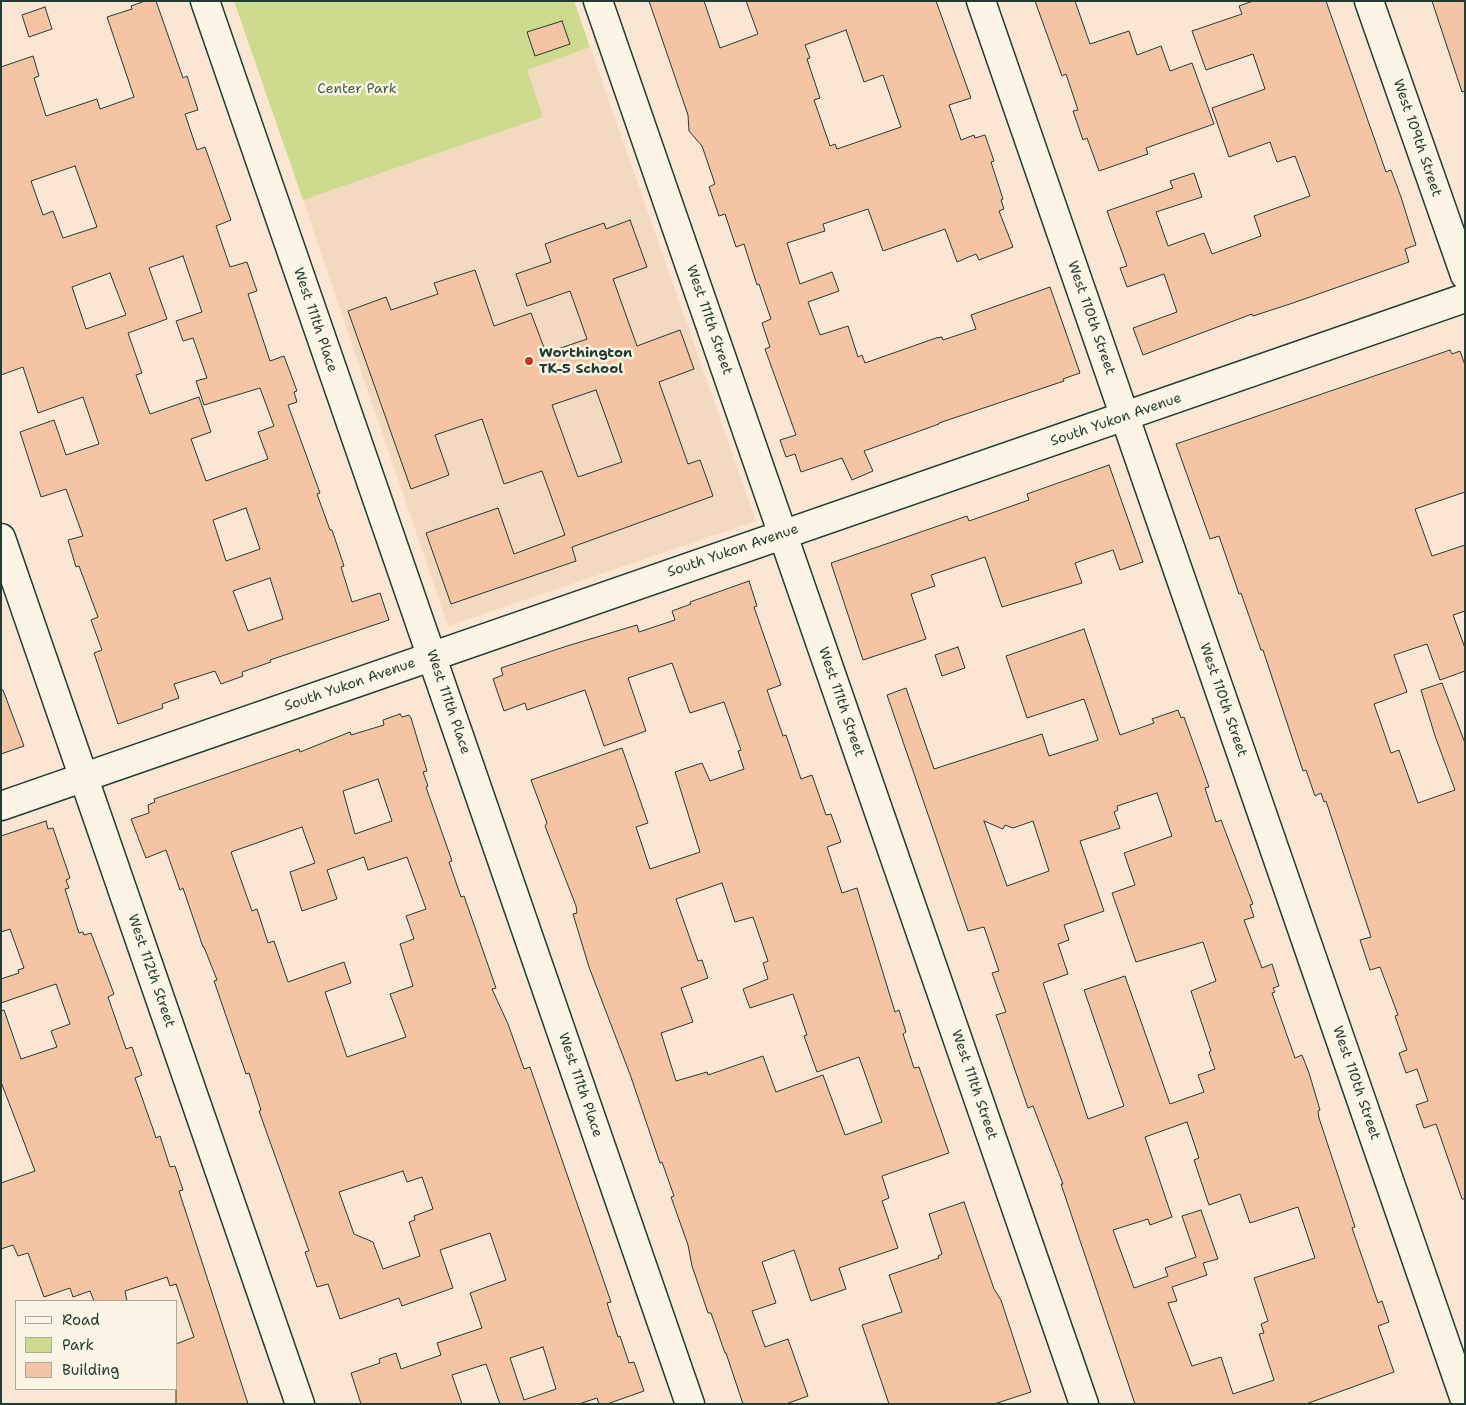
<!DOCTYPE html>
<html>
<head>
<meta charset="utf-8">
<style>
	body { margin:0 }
	#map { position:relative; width:1466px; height:1405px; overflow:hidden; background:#fae6d2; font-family:"Shantell Sans",sans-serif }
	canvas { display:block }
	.frame { position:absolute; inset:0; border:2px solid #1f3d34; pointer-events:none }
	.legend { position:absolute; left:15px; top:1300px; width:162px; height:90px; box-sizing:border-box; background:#fcf5e5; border:1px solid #a4ab9e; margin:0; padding:6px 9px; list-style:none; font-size:15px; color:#1f3d34 }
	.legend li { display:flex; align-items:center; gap:10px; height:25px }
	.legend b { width:25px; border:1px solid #a4ab9e }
</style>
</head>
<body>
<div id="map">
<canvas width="1466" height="1405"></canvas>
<div class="frame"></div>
<ul class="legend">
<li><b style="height:6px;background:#fcf5e5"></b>Road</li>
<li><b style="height:14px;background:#cddb8f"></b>Park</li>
<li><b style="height:14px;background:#f5c4a5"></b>Building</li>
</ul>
</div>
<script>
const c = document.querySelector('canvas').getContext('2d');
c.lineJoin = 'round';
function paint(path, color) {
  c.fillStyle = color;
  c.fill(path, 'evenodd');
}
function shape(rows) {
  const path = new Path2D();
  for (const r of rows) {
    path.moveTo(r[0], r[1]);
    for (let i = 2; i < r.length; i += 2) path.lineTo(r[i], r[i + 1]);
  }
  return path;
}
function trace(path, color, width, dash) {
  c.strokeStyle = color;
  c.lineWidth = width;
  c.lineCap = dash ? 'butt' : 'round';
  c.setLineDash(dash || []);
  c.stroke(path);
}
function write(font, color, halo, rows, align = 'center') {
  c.font = font + ' "Shantell Sans",sans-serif';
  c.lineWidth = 5;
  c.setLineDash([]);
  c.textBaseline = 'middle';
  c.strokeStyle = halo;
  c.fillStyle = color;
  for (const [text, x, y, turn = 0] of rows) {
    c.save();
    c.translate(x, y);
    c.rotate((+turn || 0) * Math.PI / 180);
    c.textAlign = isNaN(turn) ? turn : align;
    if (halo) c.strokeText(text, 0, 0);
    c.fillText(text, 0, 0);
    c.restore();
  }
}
paint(shape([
	[590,47,756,521,448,626,303,200,542,117,526,70]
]), '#f4d9c1');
paint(shape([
	[234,1,574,1,590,47,527,70,543,117,303,200]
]), '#cddb8f');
const building = shape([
	[145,1,156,1,183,78,187,76,198,110,185,114,197,150,205,147,231,220,216,226,230,267,247,262,257,291,248,294,270,361,284,356,297,391,294,392,297,402,288,405,320,493,317,494,330,530,332,530,344,566,341,567,352,602,380,593,389,620,270,660,271,662,242,672,243,676,221,684,215,671,174,684,179,698,162,704,163,708,118,724,94,653,102,650,91,620,98,617,79,566,76,567,68,540,83,536,66,489,41,497,20,432,54,420,66,455,99,444,83,397,38,413,23,367,1,375,1,67,33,56,39,76,34,78,46,116,97,99,100,109,134,97,107,17,132,9,131,6,145,1],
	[75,166,97,227,63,238,53,211,43,215,31,181,75,166],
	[183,256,202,312,176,321,183,341,193,338,207,378,196,381,204,405,260,388,274,426,258,432,268,459,206,481,191,439,211,432,199,397,150,414,136,375,142,373,128,333,167,319,149,268,183,256],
	[110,273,126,315,86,329,72,287,110,273],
	[246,508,260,549,226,561,213,520,246,508],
	[270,578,283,619,248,631,233,591,270,578],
	[649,1,704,1,720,48,758,34,746,1,936,1,971,98,949,105,961,140,974,135,975,138,985,135,994,161,991,162,1003,199,1001,200,1004,209,999,211,1013,247,979,260,976,254,957,262,945,229,883,251,868,209,823,224,825,231,787,243,800,284,832,272,839,291,808,302,820,335,848,326,858,357,862,355,865,363,936,338,942,337,943,340,976,329,971,315,1050,287,1080,373,1063,379,1064,381,939,423,939,424,864,451,873,471,852,480,842,458,801,472,795,454,786,457,780,440,796,435,765,349,770,347,762,323,771,319,759,284,757,285,744,244,736,247,725,214,719,216,709,187,715,184,702,146,689,131,688,115,649,1],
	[846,30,864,82,883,75,901,127,837,149,835,144,830,146,814,100,820,98,807,59,810,58,805,45,846,30],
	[1035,1,1075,1,1090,44,1129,31,1137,55,1161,46,1170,71,1192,63,1214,124,1146,148,1148,154,1099,171,1087,138,1083,140,1073,111,1078,110,1066,74,1062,76,1035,1],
	[1253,1,1326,1,1386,172,1391,170,1401,197,1416,245,1405,249,1409,262,1290,304,1253,316,1252,314,1143,355,1133,328,1177,312,1164,274,1127,287,1120,268,1127,266,1107,211,1173,188,1170,181,1194,173,1202,197,1156,212,1168,246,1204,233,1212,254,1261,236,1254,216,1310,196,1295,156,1277,162,1270,142,1229,157,1212,108,1265,89,1253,54,1206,70,1192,31,1242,14,1239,6,1253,1],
	[1432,1,1465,1,1465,91,1462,92,1432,1],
	[45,7,52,29,29,37,22,15,45,7],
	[562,21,570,44,535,56,527,32,562,21],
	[630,220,647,267,613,279,637,346,680,330,694,369,659,382,688,464,700,460,713,496,572,547,576,561,451,604,426,533,498,508,514,554,565,535,542,471,504,484,482,419,435,435,449,475,411,489,348,311,386,297,391,310,438,294,434,283,475,270,494,326,531,313,546,353,587,339,570,291,527,306,516,274,551,262,545,244,604,223,606,229,630,220],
	[596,390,622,462,578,477,552,405,596,390],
	[1450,350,1452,354,1460,351,1465,365,1465,492,1415,509,1432,556,1465,545,1465,611,1453,615,1465,648,1465,671,1440,680,1427,644,1394,655,1407,692,1374,704,1391,753,1399,750,1418,803,1455,790,1435,736,1421,690,1442,683,1465,743,1465,1199,1462,1199,1436,1124,1424,1128,1416,1105,1428,1101,1417,1069,1406,1073,1399,1053,1407,1050,1395,1016,1398,1015,1380,967,1370,970,1360,940,1371,937,1326,801,1324,802,1321,793,1315,796,1306,770,1303,771,1263,650,1261,650,1241,593,1239,594,1219,536,1210,539,1176,444,1450,350],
	[1109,465,1143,562,1120,570,1113,550,1075,563,1082,583,1002,607,985,557,931,575,935,586,911,594,926,639,863,660,831,563,967,516,969,521,1029,500,1027,494,1109,465],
	[749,581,757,606,754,607,781,685,767,690,783,736,786,735,801,779,812,775,826,815,831,814,841,842,827,847,842,893,857,888,895,1012,899,1010,906,1032,903,1034,914,1068,919,1067,949,1153,882,1176,889,1198,882,1201,898,1248,839,1268,846,1289,811,1301,794,1250,762,1262,776,1303,752,1311,765,1347,788,1339,808,1396,786,1404,743,1404,726,1353,725,1353,711,1313,708,1313,692,1266,688,1245,671,1197,674,1196,662,1162,660,1163,631,1077,589,967,573,914,577,913,576,906,545,826,547,823,531,780,622,748,648,823,636,827,650,869,700,852,675,772,702,763,710,781,744,769,738,751,741,750,724,702,690,713,672,663,628,678,646,731,604,746,585,690,527,710,525,703,504,711,493,679,503,675,501,668,567,646,637,625,639,632,675,620,672,611,691,604,690,602,749,581],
	[722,883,735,922,753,917,768,961,763,963,768,979,743,989,750,1008,793,994,807,1035,804,1036,817,1072,859,1057,882,1122,845,1135,823,1075,776,1092,763,1056,708,1075,707,1072,676,1081,661,1033,693,1022,681,988,708,978,702,960,698,961,676,899,722,883],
	[1084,629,1120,735,1154,723,1152,719,1178,710,1181,718,1184,717,1209,787,1205,788,1216,822,1221,820,1253,904,1250,905,1254,917,1244,920,1262,968,1272,964,1279,986,1273,988,1275,992,1272,993,1295,1058,1302,1055,1309,1073,1320,1110,1318,1111,1319,1118,1355,1227,1352,1228,1378,1303,1382,1301,1389,1322,1378,1326,1394,1372,1306,1404,1135,1404,1061,1184,1063,1184,1033,1106,1028,1108,996,1015,1006,1012,992,973,999,971,984,927,968,931,887,695,906,688,934,769,1042,734,1049,756,1098,740,1084,699,1027,718,1006,656,1084,629],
	[1157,793,1172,836,1124,853,1135,885,1112,893,1136,962,1203,942,1216,981,1191,991,1211,1051,1209,1052,1215,1069,1198,1075,1204,1092,1170,1104,1125,976,1084,990,1124,1106,1088,1119,1043,983,1068,974,1058,944,1069,940,1064,925,1104,911,1080,841,1120,828,1114,812,1118,810,1117,806,1157,793],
	[984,821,1003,829,1005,825,1013,828,1033,821,1049,871,1007,886,984,821],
	[1187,1122,1199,1158,1194,1160,1209,1205,1240,1194,1250,1223,1298,1207,1315,1258,1254,1278,1268,1321,1261,1324,1264,1333,1259,1334,1274,1380,1233,1394,1221,1357,1192,1366,1168,1303,1177,1301,1172,1287,1207,1275,1203,1263,1218,1259,1201,1210,1182,1216,1196,1257,1165,1268,1168,1276,1134,1288,1113,1230,1148,1219,1150,1225,1172,1217,1145,1137,1187,1122],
	[958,647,965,668,942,676,935,655,958,647],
	[1,690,3,690,24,746,1,754,1,690],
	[400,714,402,717,409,715,411,718,427,771,423,772,428,786,426,787,452,861,449,862,461,897,464,896,496,988,492,989,508,1024,524,1069,530,1067,611,1302,607,1303,618,1337,620,1336,629,1363,634,1362,644,1391,607,1404,599,1404,597,1398,579,1404,500,1404,486,1364,452,1375,462,1404,361,1404,351,1373,380,1363,379,1359,396,1353,401,1369,441,1355,437,1343,482,1328,470,1293,506,1280,490,1233,440,1250,453,1288,402,1306,399,1298,340,1319,328,1284,317,1287,305,1252,309,1251,259,1111,261,1110,249,1073,246,1074,214,981,217,980,204,947,203,947,183,888,180,890,166,850,146,858,131,819,149,813,148,805,155,802,154,799,299,749,300,752,350,732,351,735,384,725,383,720,400,714],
	[378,779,392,821,355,834,343,791,378,779],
	[302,827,315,863,290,872,302,911,337,899,327,870,364,857,368,870,407,857,426,909,406,916,414,939,400,944,413,986,390,994,406,1037,347,1057,325,992,351,983,344,962,288,982,274,941,268,943,257,909,252,911,231,852,302,827],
	[403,1171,407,1182,422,1177,433,1209,414,1216,415,1220,409,1222,420,1256,383,1269,373,1242,354,1234,339,1192,403,1171],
	[543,1347,556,1389,524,1400,510,1358,543,1347],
	[46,821,48,829,53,828,70,878,66,880,69,888,65,889,79,933,83,932,84,935,91,933,114,994,108,997,126,1049,132,1047,142,1075,135,1078,153,1129,156,1138,160,1136,170,1167,175,1166,183,1190,179,1191,248,1404,176,1404,176,1344,194,1337,176,1284,170,1286,167,1277,125,1291,127,1301,94,1301,90,1291,73,1297,70,1288,44,1297,28,1253,18,1256,13,1245,1,1249,1,1183,35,1171,1,1082,1,1011,4,1010,21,1059,57,1047,51,1031,70,1024,56,984,1,1003,1,979,19,973,18,970,24,968,10,929,1,932,1,836,46,821],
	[964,1202,994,1289,1001,1300,1031,1392,994,1404,889,1404,862,1325,902,1312,889,1275,939,1258,938,1256,942,1254,929,1214,964,1202]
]);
paint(building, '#f5c4a5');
trace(building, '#1f3d34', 1);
const street = shape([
	[205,1,690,1404],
	[598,1,1084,1404],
	[981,1,1465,1400],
	[1369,1,1465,275],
	[1,538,300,1404],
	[1,806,1465,298]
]);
trace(street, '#1f3d34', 31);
trace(street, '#fcf5e5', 28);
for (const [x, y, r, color] of [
	[529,361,5,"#c8321e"]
]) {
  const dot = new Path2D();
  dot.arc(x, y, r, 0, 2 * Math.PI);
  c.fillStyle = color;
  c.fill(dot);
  trace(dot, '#fcf5e5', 2);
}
write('14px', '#425d46', '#fcf5e5', [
	["Center Park",357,89]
]);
write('14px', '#1f3d34', '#fcf5e5', [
	["West 109th Street",1417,138,71],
	["West 110th Street",1091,318,71],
	["West 111th Place",315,320,71],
	["West 111th Street",709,320,71],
	["South Yukon Avenue",1116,420,-19],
	["South Yukon Avenue",733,551,-19],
	["South Yukon Avenue",350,685,-19],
	["West 110th Street",1223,700,71],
	["West 111th Place",448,702,71],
	["West 111th Street",841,702,71],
	["West 112th Street",151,971,71],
	["West 110th Street",1356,1083,71],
	["West 111th Place",580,1085,71],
	["West 111th Street",974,1085,71]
]);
write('bold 14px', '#1f3d34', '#fcf5e5', [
	["Worthington",539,353],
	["TK-5 School",539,369]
], 'left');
</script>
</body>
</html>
